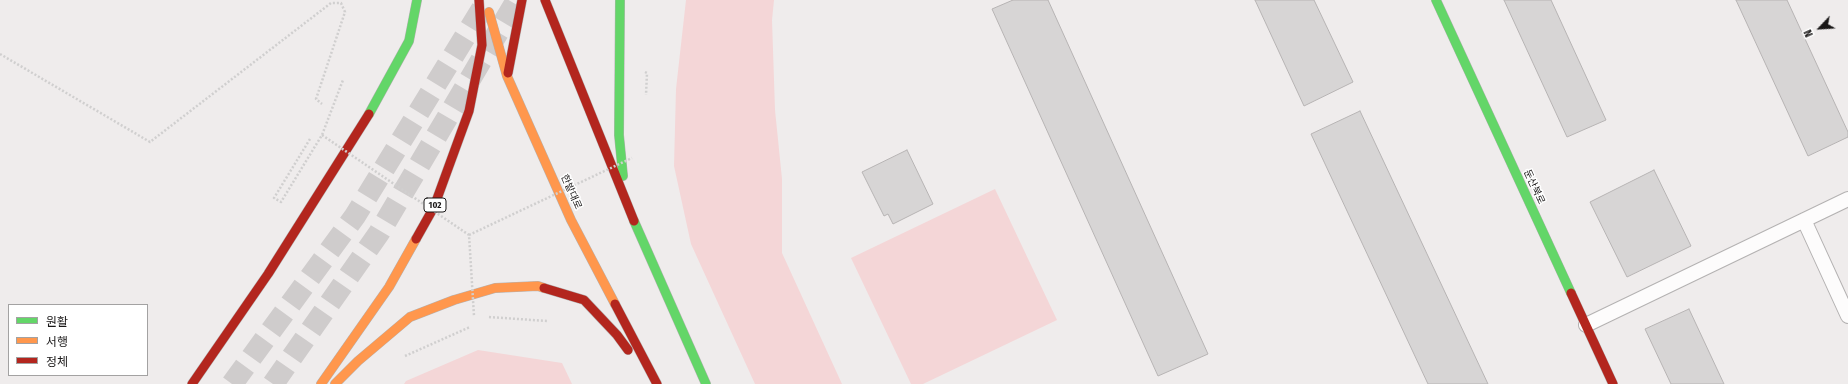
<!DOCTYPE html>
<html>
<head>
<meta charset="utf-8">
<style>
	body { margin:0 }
	#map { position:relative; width:1848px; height:384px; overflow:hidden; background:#efecec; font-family:"Fira Sans Condensed","Noto Sans KR",sans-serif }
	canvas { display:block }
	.legend { position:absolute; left:8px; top:304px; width:140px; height:72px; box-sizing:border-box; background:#fff; border:1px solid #a3a2a2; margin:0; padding:5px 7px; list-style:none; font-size:12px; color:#191717 }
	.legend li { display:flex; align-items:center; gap:8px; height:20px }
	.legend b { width:20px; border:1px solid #a3a2a2 }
	.north { position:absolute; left:1800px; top:8px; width:40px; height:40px; -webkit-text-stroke:3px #fff; paint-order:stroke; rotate:245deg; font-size:11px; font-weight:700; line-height:16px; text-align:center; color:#191717 }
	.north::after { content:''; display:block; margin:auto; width:14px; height:18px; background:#191717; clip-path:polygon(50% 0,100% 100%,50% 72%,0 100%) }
</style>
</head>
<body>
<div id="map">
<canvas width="1848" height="384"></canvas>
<ul class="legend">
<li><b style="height:5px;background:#63d668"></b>원활</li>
<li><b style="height:5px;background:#ff974d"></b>서행</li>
<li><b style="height:5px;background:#b3261e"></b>정체</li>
</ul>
<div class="north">N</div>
</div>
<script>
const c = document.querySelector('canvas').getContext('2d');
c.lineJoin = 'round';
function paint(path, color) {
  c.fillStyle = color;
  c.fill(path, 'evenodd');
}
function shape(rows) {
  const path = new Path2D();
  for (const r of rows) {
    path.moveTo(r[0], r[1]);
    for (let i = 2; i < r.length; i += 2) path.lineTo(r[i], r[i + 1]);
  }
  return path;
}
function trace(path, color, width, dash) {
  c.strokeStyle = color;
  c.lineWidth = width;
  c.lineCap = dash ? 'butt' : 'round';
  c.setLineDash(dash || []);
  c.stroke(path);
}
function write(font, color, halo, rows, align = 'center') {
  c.font = font + ' "Fira Sans Condensed","Noto Sans KR",sans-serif';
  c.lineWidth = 3;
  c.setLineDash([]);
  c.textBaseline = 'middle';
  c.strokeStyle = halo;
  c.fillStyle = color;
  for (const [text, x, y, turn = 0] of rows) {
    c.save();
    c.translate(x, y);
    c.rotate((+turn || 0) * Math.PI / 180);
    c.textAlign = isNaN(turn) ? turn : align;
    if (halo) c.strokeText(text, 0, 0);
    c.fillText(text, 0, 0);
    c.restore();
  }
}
paint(shape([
	[686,0,774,0,772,20,775,110,782,179,782,253,842,384,755,384,691,244,674,166,676,89],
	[995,189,1057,320,923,384,911,384,851,258],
	[478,350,562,363,572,384,404,384,406,381]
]), '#f4d6d7');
const building = shape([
	[1013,0,1048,0,1208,354,1158,376,992,9,1013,0],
	[1255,0,1314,0,1353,82,1304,106,1255,0],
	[1504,0,1551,0,1606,120,1567,137,1504,0],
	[1736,0,1787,0,1848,132,1848,137,1808,156,1736,0],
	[1360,111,1488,384,1428,384,1311,134,1360,111],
	[907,150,933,204,893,224,888,214,884,216,862,172,907,150],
	[1654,170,1691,246,1627,277,1590,202,1654,170],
	[1689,309,1724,384,1671,384,1645,329,1689,309]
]);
paint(building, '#d7d5d5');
trace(building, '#b7b4b4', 1);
trace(shape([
	[232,384,355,216,485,4],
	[273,384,379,233,517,0]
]), '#cfcccc', 22, [22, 11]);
const lane = shape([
	[1804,220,1848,316],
	[1586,325,1848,199]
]);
const fast = shape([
	[620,0,619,135,623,176],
	[1436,0,1571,293],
	[369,114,409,41,417,0],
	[634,221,706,384]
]);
const slow = shape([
	[489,12,507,76,571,220,615,304],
	[321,384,389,287,416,239],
	[335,384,358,361,410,317,454,300,495,288,538,286,544,288]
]);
const jam = shape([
	[545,0,634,221],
	[508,73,522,0],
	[416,239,434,207,469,111,482,45,479,0],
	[544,288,584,300,617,335,628,350],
	[1571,293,1613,384],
	[615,304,657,384],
	[192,384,268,274,369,114]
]);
trace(lane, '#b4b2b2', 16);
trace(fast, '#b4b2b2', 10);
trace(slow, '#b4b2b2', 10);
trace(jam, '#b4b2b2', 10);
trace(shape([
	[0,54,150,142,331,3,341,3,345,12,316,99,322,104],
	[645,72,647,73,646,95],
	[310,139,274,198,281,202,322,135,343,80],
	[489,317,547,321],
	[405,356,470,327]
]), '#d0cfcf', 2.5, [2, 2]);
trace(lane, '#fdfcfc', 14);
trace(fast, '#63d668', 9);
trace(slow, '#ff974d', 9);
trace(jam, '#b3261e', 9);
trace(shape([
	[322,135,469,235,474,316],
	[469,235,632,158]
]), '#d0cfcf', 2.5, [2, 2]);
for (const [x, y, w] of [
	[435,205,22]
]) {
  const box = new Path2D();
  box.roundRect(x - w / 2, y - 7, w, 14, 3);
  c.fillStyle = '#fff';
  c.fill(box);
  trace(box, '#191717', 1);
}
write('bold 9px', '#191717', null, [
	["102",435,205]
]);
write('10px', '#191717', '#fff', [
	["둔산북로",1534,187,65],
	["한밭대로",571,192,66]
]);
</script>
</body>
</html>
